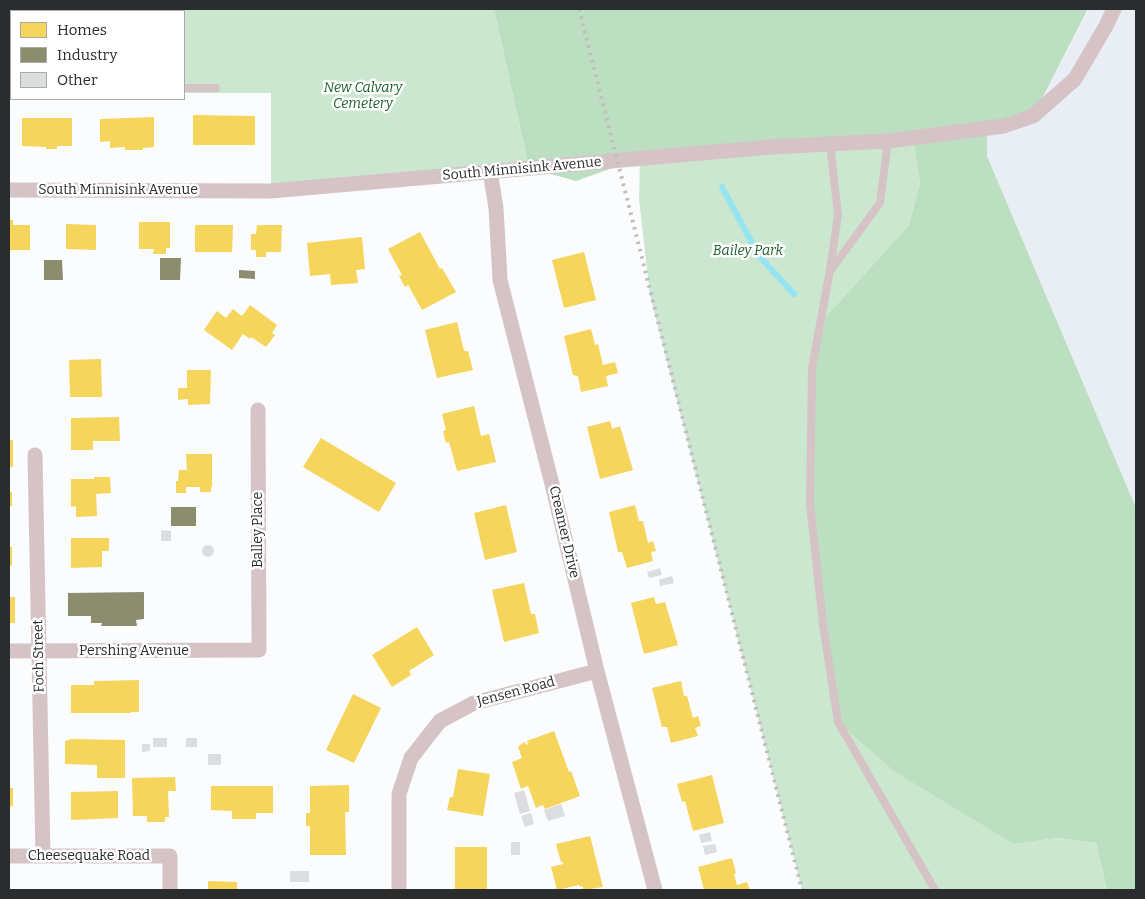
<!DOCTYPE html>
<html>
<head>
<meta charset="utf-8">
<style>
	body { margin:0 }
	#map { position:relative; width:1145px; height:899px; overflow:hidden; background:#fafcfe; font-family:Bitter,serif }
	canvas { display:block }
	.frame { position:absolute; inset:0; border:10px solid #2b2c2d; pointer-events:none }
	.legend { position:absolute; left:10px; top:10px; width:175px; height:90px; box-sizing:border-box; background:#fff; border:1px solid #aaabab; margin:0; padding:6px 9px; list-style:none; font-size:15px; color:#2b2c2d }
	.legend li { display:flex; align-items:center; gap:10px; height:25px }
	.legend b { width:25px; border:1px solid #aaabab }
</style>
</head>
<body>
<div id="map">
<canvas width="1145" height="899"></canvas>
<div class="frame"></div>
<ul class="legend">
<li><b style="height:14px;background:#f6d55c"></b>Homes</li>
<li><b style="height:14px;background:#8c8c6e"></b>Industry</li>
<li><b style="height:14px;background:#dcdddf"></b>Other</li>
</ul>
</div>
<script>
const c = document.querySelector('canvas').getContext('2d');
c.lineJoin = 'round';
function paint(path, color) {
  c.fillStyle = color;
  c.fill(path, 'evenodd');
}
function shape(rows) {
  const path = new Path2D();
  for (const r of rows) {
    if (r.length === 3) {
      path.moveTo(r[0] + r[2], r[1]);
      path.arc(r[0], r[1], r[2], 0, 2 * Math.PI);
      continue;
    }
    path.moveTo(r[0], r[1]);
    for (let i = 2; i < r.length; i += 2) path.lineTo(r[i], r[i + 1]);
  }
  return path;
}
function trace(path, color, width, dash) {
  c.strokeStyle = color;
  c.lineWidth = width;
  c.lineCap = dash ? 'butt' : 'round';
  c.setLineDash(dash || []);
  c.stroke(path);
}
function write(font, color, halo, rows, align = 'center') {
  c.font = font + ' Bitter,serif';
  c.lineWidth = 5;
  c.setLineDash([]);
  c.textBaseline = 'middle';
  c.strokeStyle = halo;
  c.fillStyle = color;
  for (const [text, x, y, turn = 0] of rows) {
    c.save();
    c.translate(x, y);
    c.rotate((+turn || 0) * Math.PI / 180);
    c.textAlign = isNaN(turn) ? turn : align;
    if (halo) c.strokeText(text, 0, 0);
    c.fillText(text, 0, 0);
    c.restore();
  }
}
paint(shape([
	[1089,9,1136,9,1136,508,987,156,987,128,1033,116]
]), '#e9edf4');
paint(shape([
	[9,9,494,9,529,168,271,191,271,93,184,93,184,11,11,11,11,93,9,93],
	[913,138,920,183,909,225,820,323,1014,844,1057,838,1096,843,1107,890,802,890,650,295,639,199,640,158]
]), '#cbe7cf');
paint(shape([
	[494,9,1088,9,1033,116,987,128,987,156,1136,508,1136,890,1107,890,1096,843,1057,838,1014,844,894,771,838,722,810,503,812,368,820,323,909,225,920,183,913,138,640,158,576,181,529,168]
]), '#bbdfc0');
paint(shape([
	[193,115,255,116,255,145,193,145],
	[154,117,154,147,143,148,143,150,125,150,125,147,110,148,110,141,100,142,100,119],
	[22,118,72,118,72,146,57,146,57,149,46,149,46,147,22,146],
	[9,220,13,220,13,225,30,225,30,250,9,250],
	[139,222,170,222,170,248,166,248,166,254,153,254,154,249,139,249],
	[66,224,96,225,96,250,66,249],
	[195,225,233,225,232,252,195,252],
	[257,225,282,225,281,252,266,252,266,257,256,257,256,250,251,250,251,234,256,234],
	[420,232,440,269,442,268,456,292,422,310,408,285,405,287,399,276,402,275,388,249],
	[362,237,365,269,356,270,358,283,331,285,330,274,310,276,307,243],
	[584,252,596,300,564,308,552,260],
	[250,305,277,325,272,333,275,335,266,347,251,337,250,339,243,334,232,350,204,330,217,311,226,318,233,309,242,316],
	[457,322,464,351,468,351,473,370,437,378,425,330],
	[591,329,595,345,598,344,603,365,615,362,618,373,606,376,608,386,581,392,578,376,573,375,564,336],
	[101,359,102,397,70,397,69,360],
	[187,370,211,370,210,404,188,405,188,399,178,400,178,388,187,388],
	[474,406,481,436,489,434,496,462,457,471,449,442,446,443,443,431,446,430,442,414],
	[119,417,120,441,93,441,93,450,71,450,71,418],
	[610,421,612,429,620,426,633,470,600,479,587,427],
	[321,438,396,483,379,512,303,467],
	[9,440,13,440,13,467,9,467],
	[186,454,212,454,212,487,211,487,211,492,200,492,200,487,186,487,186,493,176,493,176,481,178,481,179,470,187,470],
	[94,477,110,477,111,493,96,494,97,516,76,517,76,506,71,507,71,479,94,479],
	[9,492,12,492,12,506,9,506],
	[506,505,517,552,485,560,474,513],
	[635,505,639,521,643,521,648,543,653,541,656,551,651,552,653,561,627,568,622,552,618,552,609,512],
	[71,538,109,538,109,551,102,551,102,567,71,568],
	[9,547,12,547,12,566,9,565],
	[524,583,531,614,535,614,539,633,504,642,492,590],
	[9,597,15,597,15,623,9,623],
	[654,597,656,604,665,602,678,645,644,654,631,603],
	[417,627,434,655,409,671,411,675,392,687,372,655],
	[139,680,139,712,131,712,131,713,71,713,71,685,94,685,94,681],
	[681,681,684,696,687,696,693,718,698,716,701,726,695,728,698,736,671,743,667,727,662,727,652,688],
	[353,694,381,708,354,763,326,750],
	[554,731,569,772,571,771,580,796,545,809,543,805,536,808,528,786,521,789,512,762,522,758,518,747,521,744,525,742,526,745,528,744,527,741],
	[72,739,125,740,125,778,97,778,97,765,65,764,65,741],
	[458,769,490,774,483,816,447,810,450,797,453,797],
	[712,775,724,823,693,831,685,801,682,802,677,784],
	[175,777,176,791,168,791,169,817,165,817,165,822,147,822,147,816,133,816,132,778],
	[349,785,349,812,345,812,346,855,310,855,310,826,306,826,306,813,310,813,310,786],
	[211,786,273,786,273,813,256,813,256,819,232,819,232,811,211,810],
	[9,788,13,788,13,806,9,807],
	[118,791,118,818,71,820,71,792],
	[590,836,603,887,583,890,583,886,580,887,579,885,557,890,551,867,563,864,563,862,561,862,556,844],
	[455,847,487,847,487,890,455,890],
	[732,858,736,873,734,874,737,885,747,882,750,890,704,890,698,867],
	[208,881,237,882,237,890,208,890]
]), '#f6d55c');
paint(shape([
	[160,258,181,258,180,280,160,280],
	[44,260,62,260,63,280,44,280],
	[239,270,255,271,255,279,239,278],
	[171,507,196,507,196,526,171,526],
	[144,592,144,619,136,620,137,626,101,626,102,623,91,623,91,616,68,616,68,593]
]), '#8c8c6e');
trace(shape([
	[722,187,759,256,794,294]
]), '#95e4f1', 6);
paint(shape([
	[161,530,171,531,171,541,161,541],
	[208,551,6],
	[660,568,662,575,649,578,647,572],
	[672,576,674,583,660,586,659,580],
	[153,738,167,738,167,747,153,747],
	[186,738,197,738,197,747,186,747],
	[142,744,150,744,150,751,142,752],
	[208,754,221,754,221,765,208,765],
	[524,790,530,811,520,814,514,793],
	[561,804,565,816,548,821,544,810],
	[531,813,534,824,525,827,521,816],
	[710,832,712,841,701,843,699,835],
	[511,842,520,842,520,855,511,855],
	[715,844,717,852,705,855,703,846],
	[290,871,309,871,309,882,290,882]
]), '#dcdddf');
trace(shape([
	[184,88,216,88],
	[9,89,11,89],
	[830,144,838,215,830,270,812,368,810,503,823,625,838,722,935,890],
	[831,270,880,203,888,141]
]), '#d5c3c5', 8);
trace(shape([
	[490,171,496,208,500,280,553,488,597,671,655,890],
	[9,190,271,191,770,147,888,141,1004,126,1033,116,1075,79,1106,26,1114,9],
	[35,455,43,856],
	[9,651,259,650,258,410],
	[9,856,170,856,170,890],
	[399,890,399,794,411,758,440,721,474,703,597,671]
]), '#d5c3c5', 15);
trace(shape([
	[579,9,802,890]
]), '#c3bbbc', 4, [2.5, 5]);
write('italic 14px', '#1b5e28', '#fff', [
	["New Calvary",363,88],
	["Cemetery",363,104],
	["Bailey Park",748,251]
]);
write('14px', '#2b2c2d', '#fff', [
	["South Minnisink Avenue",522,169,-5],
	["South Minnisink Avenue",118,190],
	["Balley Place",258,530,-90],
	["Creamer Drive",564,532,77],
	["Pershing Avenue",134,651],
	["Foch Street",39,656,-91],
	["Jensen Road",516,692,-15],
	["Cheesequake Road",89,856]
]);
</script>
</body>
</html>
